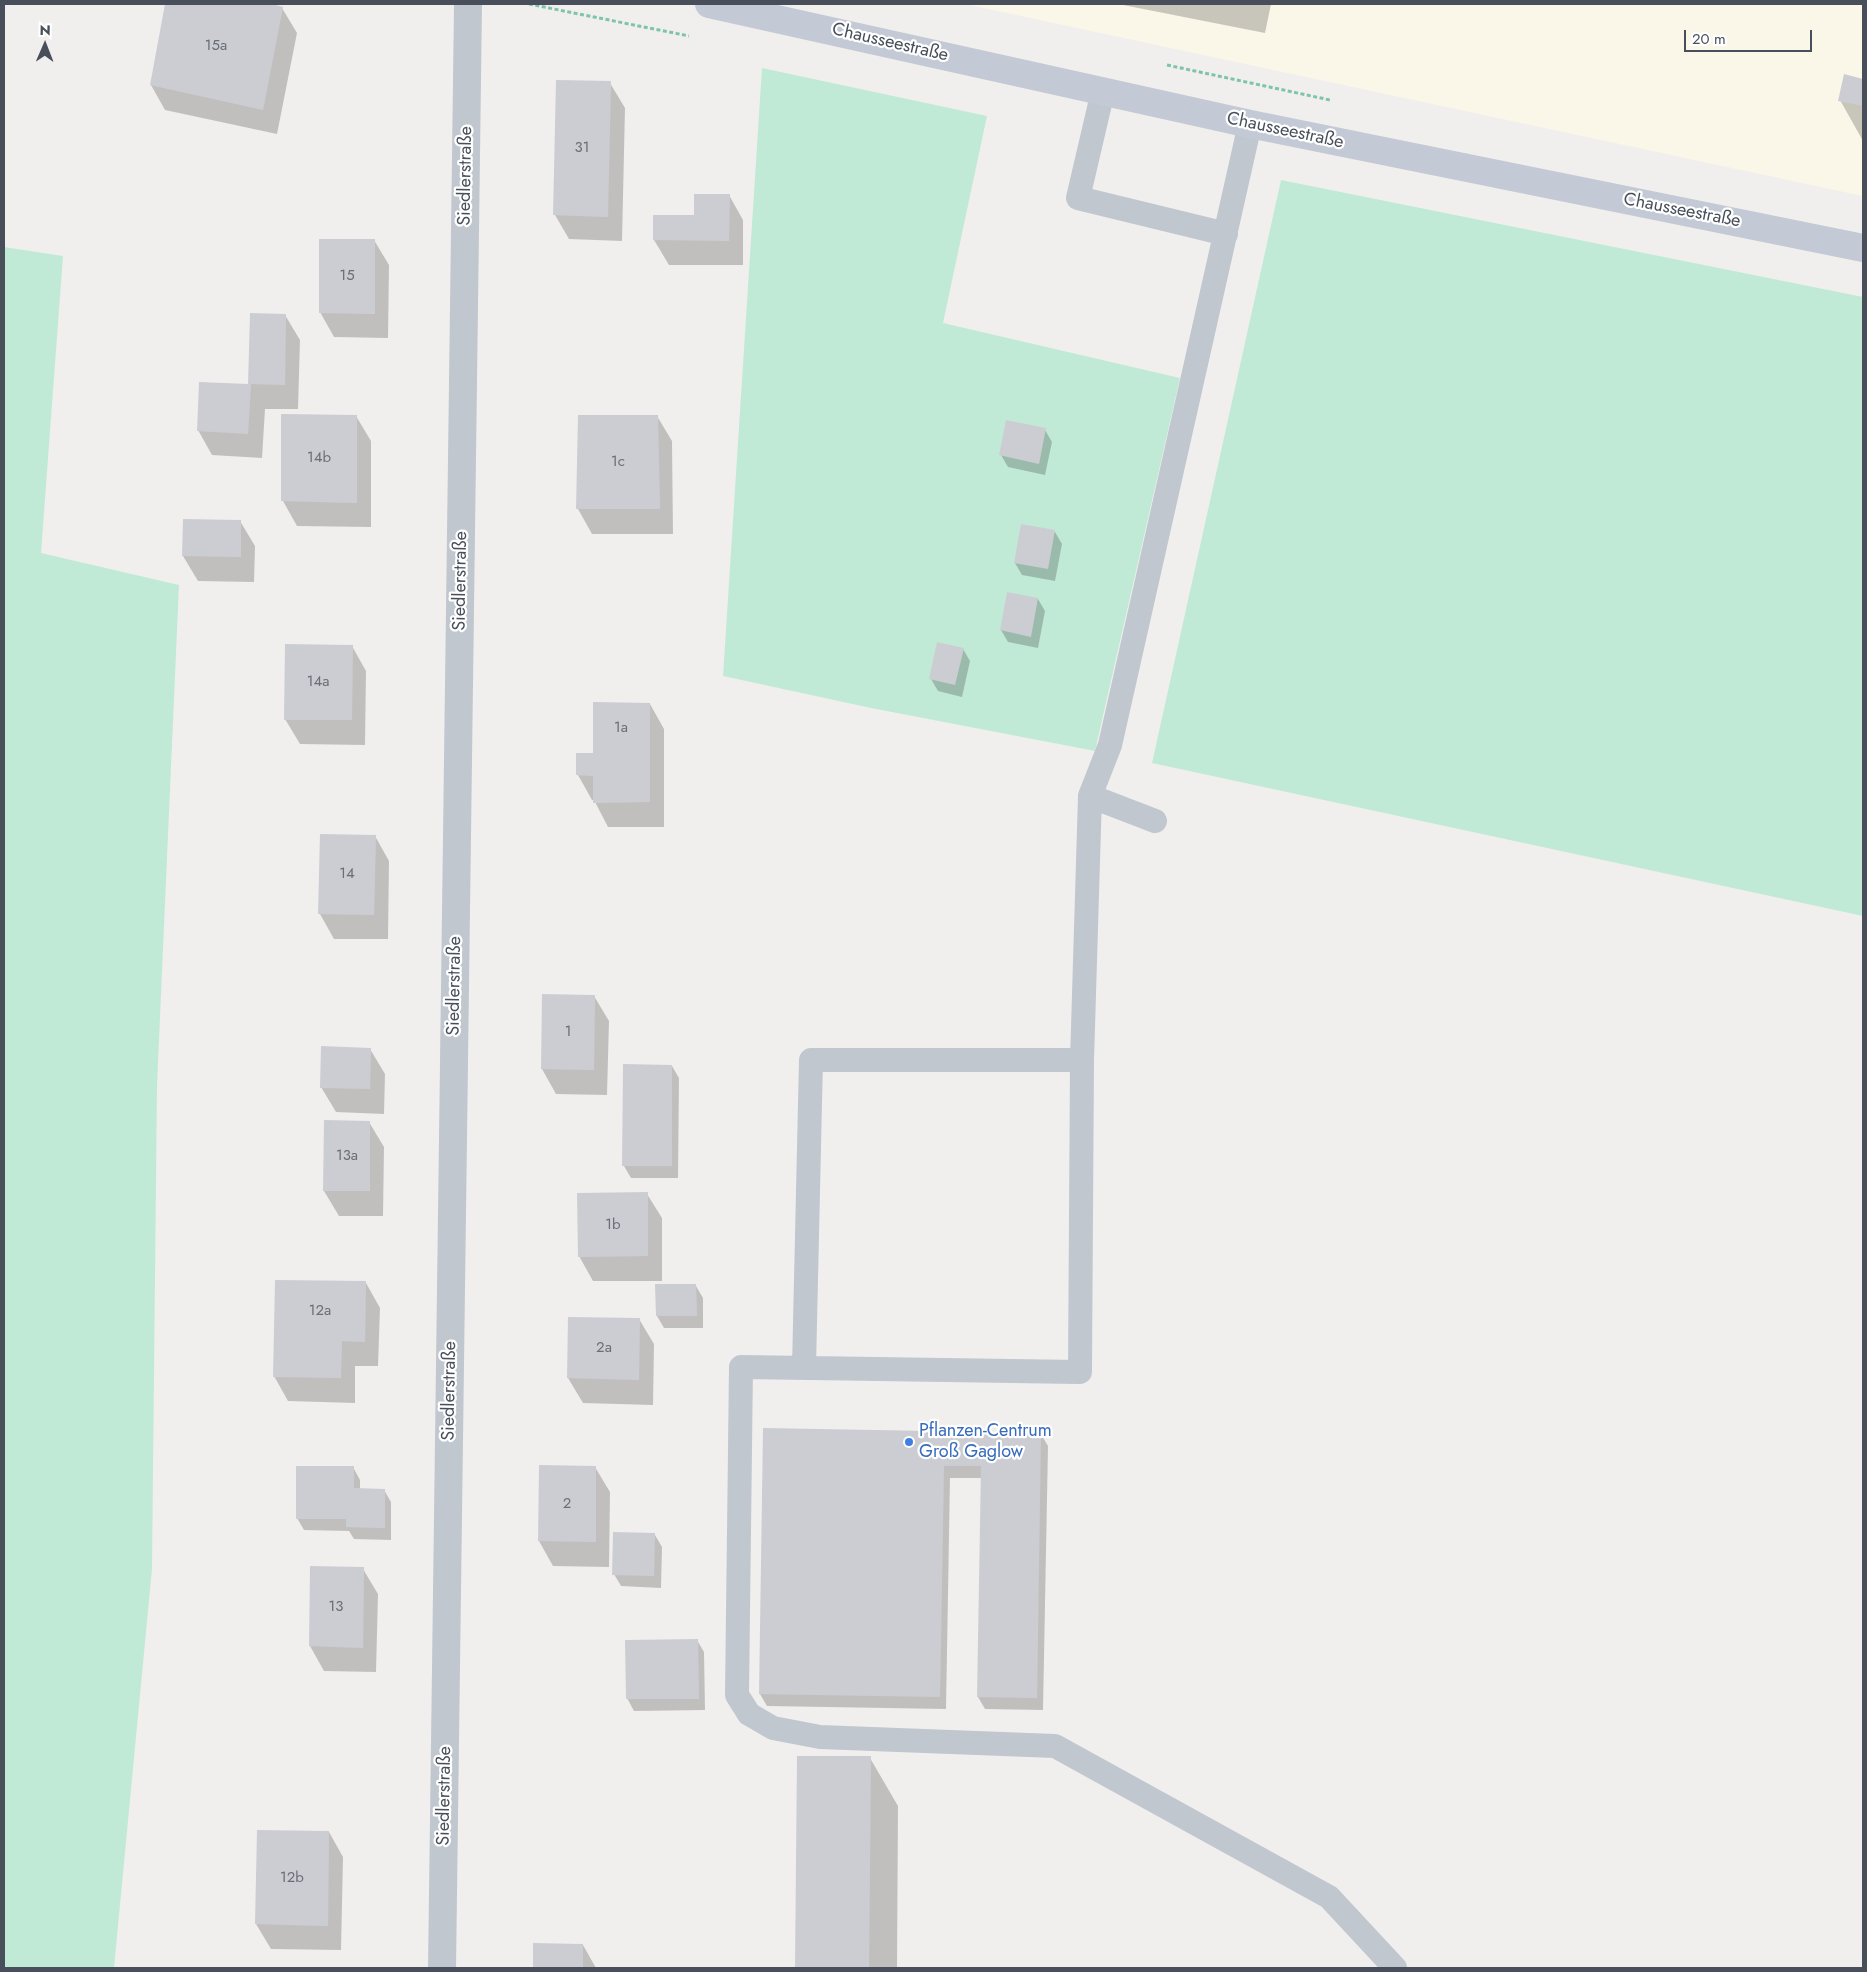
<!DOCTYPE html>
<html>
<head>
<meta charset="utf-8">
<style>
	body { margin:0 }
	#map { position:relative; width:1867px; height:1972px; overflow:hidden; background:#f1efee; font-family:Jost,sans-serif }
	canvas { display:block }
	.frame { position:absolute; inset:0; border:5px solid #484f5a; pointer-events:none }
	.north { position:absolute; left:20px; top:20px; width:50px; height:50px; -webkit-text-stroke:4px #fff; paint-order:stroke; rotate:1deg; font-size:14px; font-weight:700; line-height:20px; text-align:center; color:#484f5a }
	.north::after { content:''; display:block; margin:auto; width:18px; height:22px; background:#484f5a; clip-path:polygon(50% 0,100% 100%,50% 72%,0 100%) }
	.scale { position:absolute; left:1684px; top:30px; width:128px; height:22px; box-sizing:border-box; border:2px solid #484f5a; border-top:0; padding-left:6px; font-size:15px; line-height:18px; white-space:nowrap; color:#484f5a; -webkit-text-stroke:4px #fff; paint-order:stroke }
</style>
</head>
<body>
<div id="map">
<canvas width="1867" height="1972"></canvas>
<div class="frame"></div>
<div class="north">N</div>
<div class="scale">20 m</div>
</div>
<script>
const c = document.querySelector('canvas').getContext('2d');
c.lineJoin = 'round';
function paint(path, color) {
  c.fillStyle = color;
  c.fill(path, 'evenodd');
}
function shape(rows) {
  const path = new Path2D();
  for (const r of rows) {
    path.moveTo(r[0], r[1]);
    for (let i = 2; i < r.length; i += 2) path.lineTo(r[i], r[i + 1]);
  }
  return path;
}
function trace(path, color, width, dash) {
  c.strokeStyle = color;
  c.lineWidth = width;
  c.lineCap = dash ? 'butt' : 'round';
  c.setLineDash(dash || []);
  c.stroke(path);
}
function write(font, color, halo, rows, align = 'center') {
  c.font = font + ' Jost,sans-serif';
  c.lineWidth = 4.5;
  c.setLineDash([]);
  c.textBaseline = 'middle';
  c.strokeStyle = halo;
  c.fillStyle = color;
  for (const [text, x, y, turn = 0] of rows) {
    c.save();
    c.translate(x, y);
    c.rotate((+turn || 0) * Math.PI / 180);
    c.textAlign = isNaN(turn) ? turn : align;
    if (halo) c.strokeText(text, 0, 0);
    c.fillText(text, 0, 0);
    c.restore();
  }
}
paint(shape([
	[965,4,1863,4,1863,196]
]), '#faf7e9');
paint(shape([
	[762,68,987,116,943,323,1180,378,1095,751,871,708,723,676],
	[1281,180,1863,297,1863,916,1152,763],
	[4,247,63,256,41,553,179,585,157,1086,152,1569,114,1968,4,1968]
]), '#c1ead6');
paint(shape([
	[166,4,268,4,282,8,297,33,277,134,165,110,151,85],
	[1118,4,1271,4,1265,33],
	[1845,76,1863,80,1863,141,1840,100],
	[610,83,625,108,622,241,569,239,555,215],
	[729,195,743,220,743,265,669,265,654,240],
	[374,240,389,265,388,338,334,337,320,312],
	[285,315,300,340,298,409,265,409,262,458,212,455,198,430,250,385],
	[356,416,371,441,371,527,297,526,283,501],
	[657,416,672,441,673,534,592,534,578,509],
	[1045,430,1052,442,1045,475,1008,467,1001,455],
	[184,520,240,521,255,546,254,582,198,581,183,556],
	[1055,532,1062,544,1055,581,1022,575,1015,563],
	[1008,594,1038,599,1045,611,1038,648,1008,642,1001,630],
	[352,646,366,671,365,745,300,744,285,719],
	[963,649,970,661,962,697,938,691,931,679],
	[650,704,664,729,664,827,608,827,594,800,592,800,578,775,594,754],
	[375,836,389,861,388,939,334,939,320,914],
	[543,995,594,996,609,1021,607,1095,556,1094,542,1069],
	[370,1049,385,1074,384,1114,336,1112,321,1087],
	[672,1066,679,1078,678,1178,631,1178,624,1166],
	[369,1122,384,1147,383,1216,339,1216,324,1191],
	[647,1194,662,1218,662,1281,593,1281,579,1256],
	[366,1283,380,1308,378,1366,355,1366,355,1403,288,1401,274,1376],
	[696,1286,703,1298,703,1328,664,1328,657,1316],
	[639,1319,654,1344,653,1405,583,1403,568,1378],
	[765,1429,1041,1434,1048,1446,1043,1710,985,1709,978,1697,982,1478,950,1478,946,1709,767,1706,760,1694],
	[353,1467,360,1480,360,1490,384,1490,391,1502,391,1540,354,1539,349,1531,304,1530,297,1518],
	[595,1467,610,1492,609,1567,553,1566,539,1541],
	[655,1535,662,1547,661,1588,621,1586,614,1574],
	[363,1569,378,1594,376,1672,324,1671,310,1646],
	[697,1640,704,1652,705,1710,634,1711,627,1698],
	[798,1757,870,1758,898,1806,897,1968,796,1968],
	[329,1832,343,1857,341,1950,271,1949,256,1924],
	[535,1945,583,1945,596,1968,534,1968]
]), '#0003');
paint(shape([
	[165,4,272,4,283,7,263,110,150,85],
	[1844,74,1863,79,1863,106,1838,101],
	[556,80,611,81,608,217,553,215],
	[694,194,730,194,729,241,653,240,653,215,694,215],
	[319,239,375,239,375,314,319,313],
	[250,313,286,314,285,385,251,384,248,434,197,431,199,382,248,384],
	[281,414,357,415,357,503,281,501],
	[578,415,658,415,660,509,576,509],
	[1006,420,1046,428,1039,464,999,455],
	[183,519,241,520,241,557,182,556],
	[1021,524,1055,530,1048,569,1014,563],
	[1007,592,1038,598,1031,637,1000,630],
	[937,642,964,648,955,685,929,679],
	[285,644,353,645,352,720,284,720],
	[593,702,650,703,650,802,593,803,593,776,576,775,576,753,593,753],
	[320,834,376,835,374,915,318,914],
	[542,994,595,995,594,1070,541,1069],
	[321,1046,371,1048,370,1089,320,1088],
	[623,1064,672,1065,672,1166,622,1166],
	[324,1120,370,1121,370,1191,323,1191],
	[648,1192,648,1256,578,1257,577,1193],
	[275,1280,366,1281,365,1342,342,1341,341,1378,273,1377],
	[655,1284,696,1284,697,1316,656,1316],
	[568,1317,640,1318,639,1380,567,1378],
	[763,1428,1041,1433,1037,1698,977,1697,981,1466,944,1466,940,1697,759,1694],
	[539,1465,596,1466,596,1542,538,1541],
	[296,1466,354,1466,354,1488,385,1489,385,1528,346,1527,346,1519,296,1519],
	[613,1532,655,1533,654,1576,612,1575],
	[310,1566,364,1567,363,1648,309,1646],
	[698,1639,699,1699,626,1699,625,1640],
	[797,1756,871,1756,869,1968,795,1968],
	[257,1830,329,1831,328,1926,255,1924],
	[533,1943,583,1944,583,1968,533,1968]
]), '#cccdd2');
trace(shape([
	[529,4,689,36],
	[1167,65,1330,100]
]), '#7dc4aa', 3, [4, 2.5]);
trace(shape([
	[1103,91,1078,198,1226,234],
	[1250,124,1110,745,1090,796,1082,1060,1080,1372,741,1367,737,1695,749,1714,773,1728,820,1737,1055,1746,1329,1897,1395,1968],
	[1090,796,1155,821],
	[804,1367,811,1060,1082,1060]
]), '#c0c7cf', 24);
trace(shape([
	[442,1968,468,4]
]), '#c0c7cf', 28);
trace(shape([
	[709,4,1250,124,1863,248]
]), '#c3c9d5', 28);
for (const [x, y, r, color] of [
	[909,1442,5,"#3f7fe0"]
]) {
  const dot = new Path2D();
  dot.arc(x, y, r, 0, 2 * Math.PI);
  c.fillStyle = color;
  c.fill(dot);
  trace(dot, '#fff', 2);
}
write('15px', '#696e78', null, [
	["15a",216,46],
	["31",582,148],
	["15",347,276],
	["14b",319,458],
	["1c",618,462],
	["14a",318,682],
	["1a",621,728],
	["14",347,874],
	["1",568,1032],
	["13a",347,1156],
	["1b",613,1225],
	["12a",320,1311],
	["2a",604,1348],
	["2",567,1504],
	["13",336,1607],
	["12b",292,1878]
]);
write('18px', '#484f5a', '#fff', [
	["Chausseestraße",890,43,13],
	["Chausseestraße",1285,131,12],
	["Siedlerstraße",466,176,-89],
	["Chausseestraße",1682,211,11],
	["Siedlerstraße",461,581,-89],
	["Siedlerstraße",455,986,-89],
	["Siedlerstraße",450,1391,-89],
	["Siedlerstraße",445,1796,-89]
]);
write('18px', '#366cbe', '#fff', [
	["Pflanzen-Centrum",919,1432],
	["Groß Gaglow",919,1453]
], 'left');
</script>
</body>
</html>
